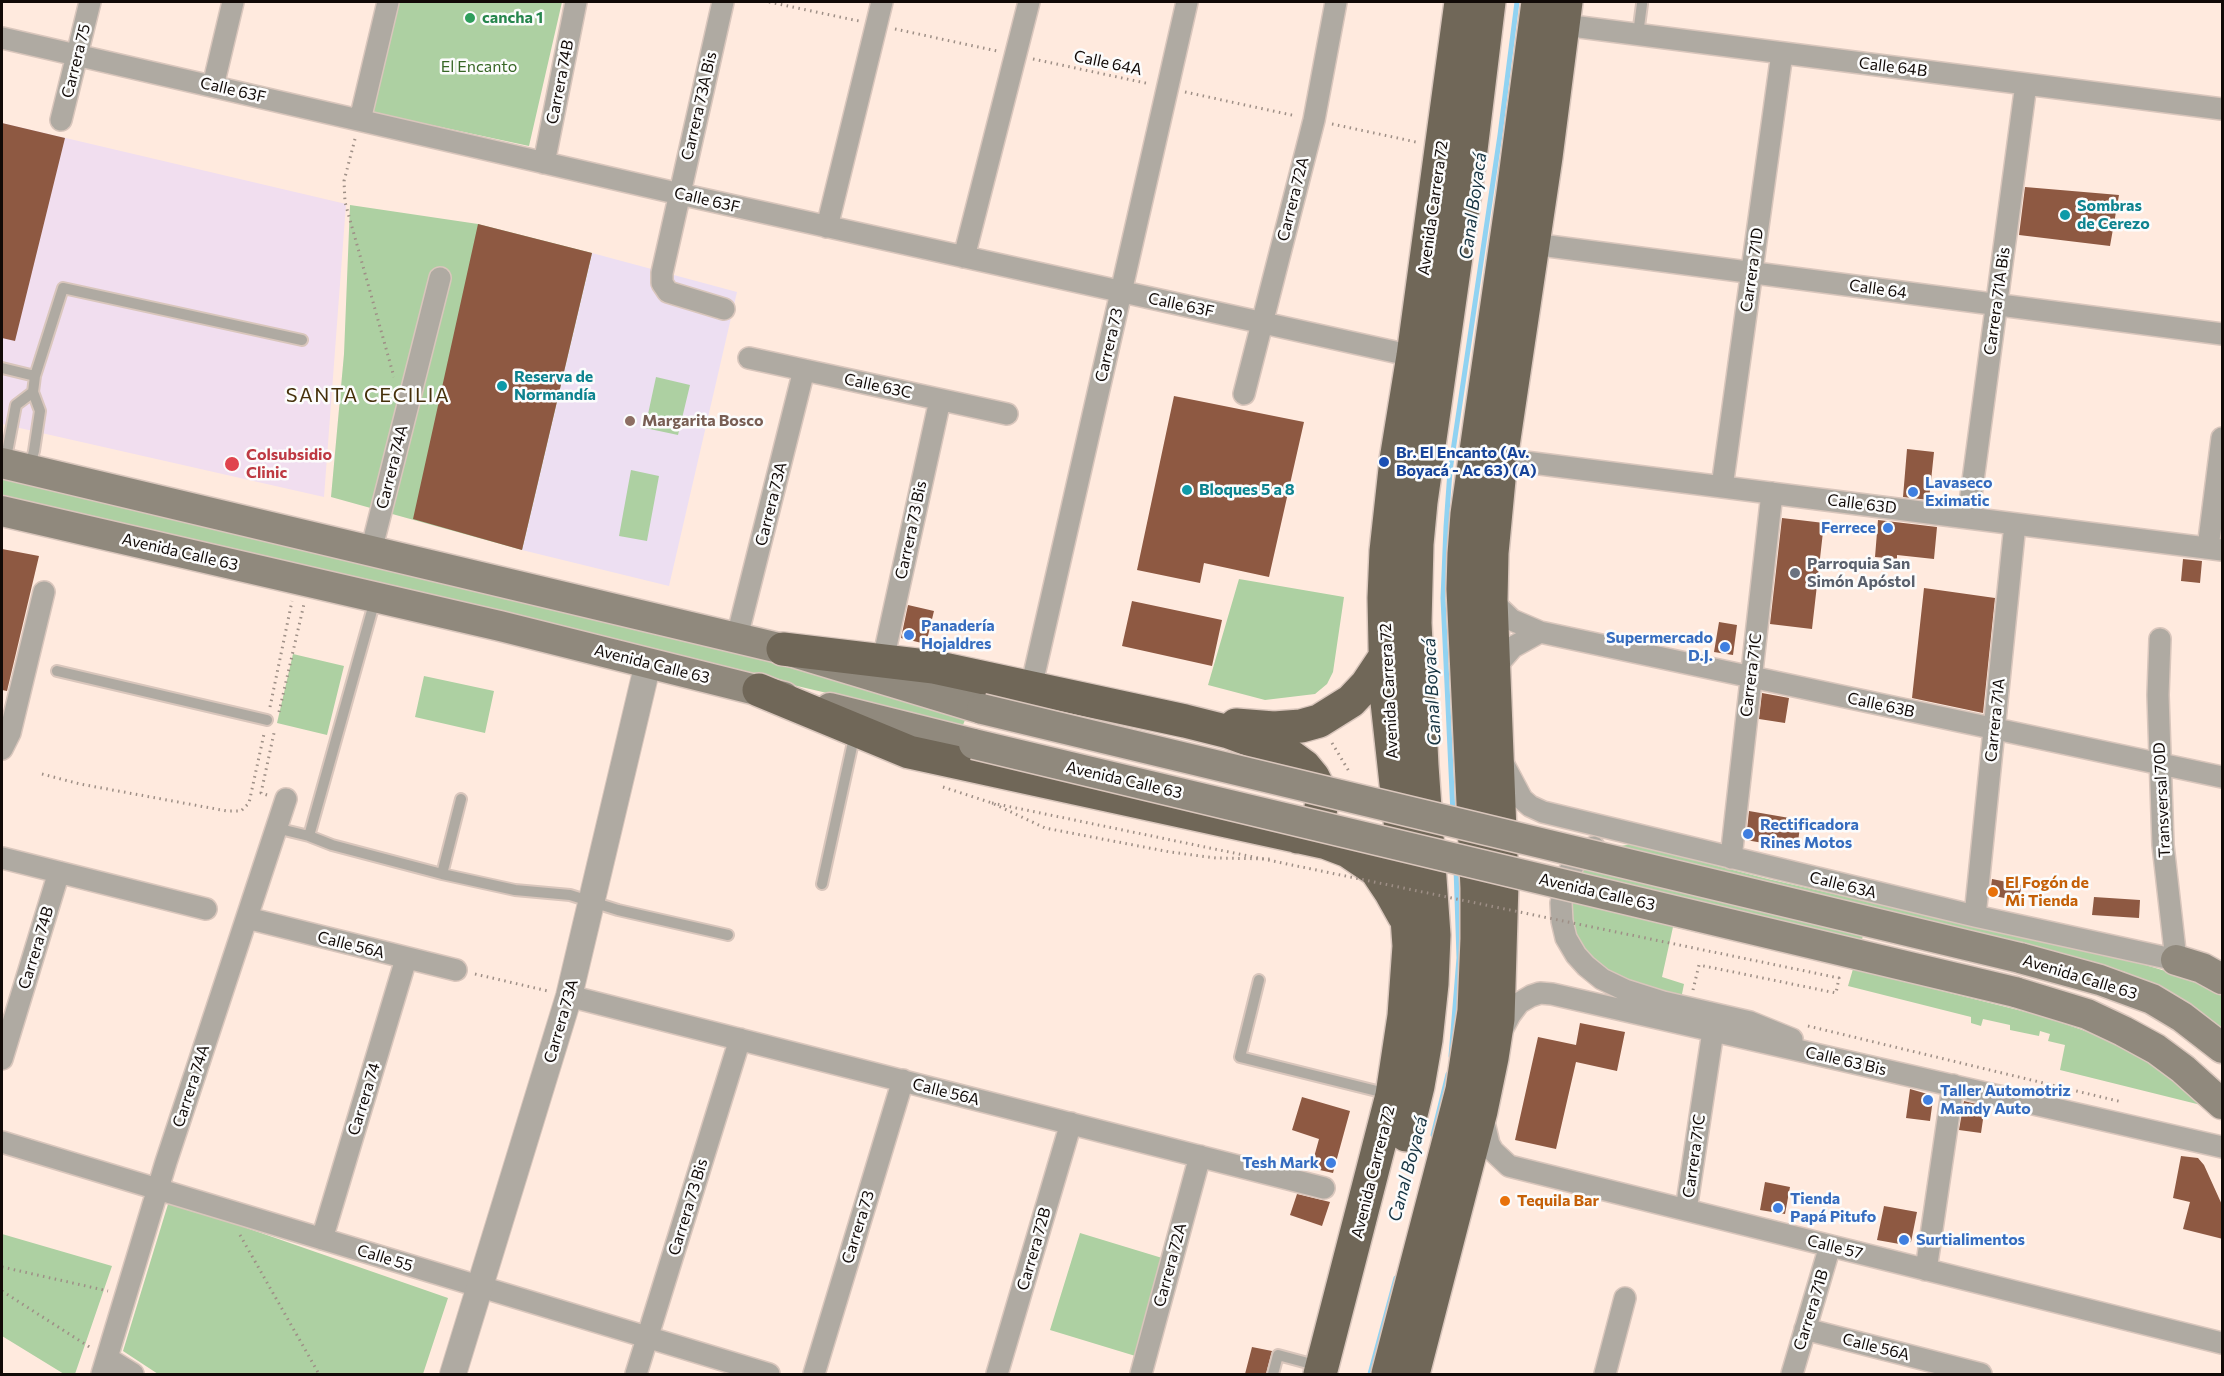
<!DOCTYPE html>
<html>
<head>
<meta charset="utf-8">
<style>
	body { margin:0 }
	#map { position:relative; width:2224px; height:1376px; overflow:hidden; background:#ffeade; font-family:Commissioner,sans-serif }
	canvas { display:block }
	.frame { position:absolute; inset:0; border:3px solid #110a07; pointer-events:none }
</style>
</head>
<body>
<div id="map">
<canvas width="2224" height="1376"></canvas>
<div class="frame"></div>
</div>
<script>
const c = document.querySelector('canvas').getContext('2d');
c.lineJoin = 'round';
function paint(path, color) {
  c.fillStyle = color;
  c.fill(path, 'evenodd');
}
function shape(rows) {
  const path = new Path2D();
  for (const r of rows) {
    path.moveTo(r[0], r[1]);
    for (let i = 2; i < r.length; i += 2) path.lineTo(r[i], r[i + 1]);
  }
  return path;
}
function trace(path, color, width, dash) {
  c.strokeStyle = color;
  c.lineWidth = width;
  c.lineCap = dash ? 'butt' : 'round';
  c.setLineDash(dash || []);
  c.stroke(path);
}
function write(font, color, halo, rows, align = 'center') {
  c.font = font + ' Commissioner,sans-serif';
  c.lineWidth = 5;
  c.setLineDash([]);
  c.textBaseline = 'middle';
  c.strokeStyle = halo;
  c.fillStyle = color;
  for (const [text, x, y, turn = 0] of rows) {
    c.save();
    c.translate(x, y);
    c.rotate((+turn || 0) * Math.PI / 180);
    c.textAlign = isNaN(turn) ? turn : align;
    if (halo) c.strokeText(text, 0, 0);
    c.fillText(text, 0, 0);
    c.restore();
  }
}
paint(shape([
	[2,123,346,204,324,497,2,424]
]), '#f1deef');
paint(shape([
	[592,253,737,292,669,586,522,550]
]), '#eddff2');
paint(shape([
	[396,2,562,2,529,146,371,112],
	[350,205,478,224,592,253,522,550,331,497,344,354],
	[656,377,690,385,678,435,645,428],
	[631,470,659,476,647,541,619,536],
	[2,476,806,670,965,720,963,725,2,499],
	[1239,579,1344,597,1333,672,1327,684,1315,694,1265,700,1208,685],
	[293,654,344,666,327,735,277,723],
	[424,676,494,691,485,733,415,717],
	[1632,844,1768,879,2142,964,2212,985,2222,990,2222,1030,2199,1011,2164,990,2125,972,1871,906,1854,969,2042,1016,2091,1033,2151,1062,2179,1082,2201,1105,2060,1070,2065,1045,2048,1041,2050,1034,2040,1031,2039,1036,2010,1030,2010,1025,1983,1019,1981,1026,1971,1023,1971,1017,1848,986,1853,969,1673,927,1662,977,1684,984,1681,999,1652,991,1601,969,1584,954,1574,933,1570,903,1577,875,1591,858,1615,847],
	[169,1201,448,1298,423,1374,158,1374,123,1351],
	[1080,1233,1172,1261,1142,1358,1050,1330],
	[2,1234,112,1266,75,1374,64,1374,2,1336]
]), '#add0a2');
trace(shape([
	[1453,814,1443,598,1446,527,1450,471,1500,135,1517,2],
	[1451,1056,1459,958,1456,868],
	[1433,1135,1448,1074],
	[1370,1374,1396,1278]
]), '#91d2f1', 5);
paint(shape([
	[2,123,65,138,15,341,2,338],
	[2025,187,2119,195,2110,246,2019,235],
	[478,224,592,253,522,550,413,519],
	[1174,396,1304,422,1269,577,1204,563,1200,583,1137,570],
	[1907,449,1934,452,1929,500,1903,497],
	[1782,518,1824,523,1812,629,1770,624],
	[1878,520,1937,527,1934,559,1897,555,1897,559,1875,557],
	[2,549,39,556,7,691,2,690],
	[2183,559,2202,561,2200,583,2181,581],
	[1924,588,1995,598,1983,713,1912,698],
	[1132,601,1222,620,1212,666,1122,646],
	[908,605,934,611,926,644,901,638],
	[1719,622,1737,625,1733,655,1714,652],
	[1762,693,1789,698,1785,723,1759,719],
	[1749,811,1801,820,1797,849,1746,840],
	[1992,879,2022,885,2018,901,1990,895],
	[2094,897,2140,900,2139,918,2092,915],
	[1580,1023,1625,1032,1617,1071,1576,1062,1556,1149,1515,1140,1538,1037,1576,1045],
	[1910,1089,1931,1095,1933,1099,1930,1121,1906,1118],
	[1302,1097,1350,1111,1333,1173,1311,1168,1319,1139,1292,1130],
	[1964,1101,1985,1106,1981,1133,1959,1130],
	[2181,1156,2198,1158,2204,1165,2223,1207,2223,1239,2183,1229,2190,1202,2173,1198],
	[1765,1182,1790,1187,1785,1214,1760,1210],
	[1297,1194,1330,1202,1322,1226,1290,1215],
	[1884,1206,1917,1212,1911,1242,1905,1245,1877,1240],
	[1252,1347,1272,1351,1266,1374,1245,1374]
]), '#8e5942');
const service = shape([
	[1638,34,1642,4],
	[2,368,35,376],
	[5,463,16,405,33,392,35,376,63,288,302,340],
	[29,469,34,451,40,411,33,392],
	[375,600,309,836,332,845,442,874,515,890,570,895,618,910,728,935],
	[57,671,267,720],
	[276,828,309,836],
	[442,874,461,799],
	[822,884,855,733],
	[1259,980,1240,1057,1389,1094],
	[1273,1374,1278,1355,1319,1366]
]);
const minor = shape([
	[723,2,662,273,662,283,668,292,724,309],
	[1564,25,2222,109],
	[2,38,680,194,1413,356],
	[213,86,233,2],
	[61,120,90,2],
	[360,120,388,2],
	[544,163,576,2],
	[827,227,882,2],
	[1533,244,2222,334],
	[964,257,1029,2],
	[749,358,1007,414],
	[1244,394,1314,120,1336,2],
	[1501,459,2222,550],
	[1722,487,1782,53],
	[1968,518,2026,84],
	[2208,548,2222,438],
	[371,551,440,278],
	[1491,600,1512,620,1540,632,2222,777],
	[737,637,804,370],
	[2160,639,2158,695,2163,845,2176,960],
	[883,660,940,400],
	[1494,669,1513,647,1540,632],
	[1031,688,1187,2],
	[2,749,10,733,44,592],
	[1504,765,1522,799,1530,806,1543,812,1975,916,2190,963],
	[1594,847,1577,859,1568,874,1561,903,1562,921,1566,938,1576,955,1586,966,1602,979,1625,990,1663,1002,1750,1022,1792,1039],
	[2,858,206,909],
	[1731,858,1772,493],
	[1975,916,2015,524],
	[247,918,456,970],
	[569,996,1324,1188],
	[1501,1032,1510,1015,1519,1003,1531,996,1540,993,1552,994,2222,1147],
	[2,1059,59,872],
	[1483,1118,1489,1144,1493,1151,1509,1166,2222,1343],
	[2,1142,769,1374],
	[1686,1210,1713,1031],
	[322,1239,406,959],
	[1926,1270,1953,1085],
	[1805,1329,1981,1374],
	[107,1358,133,1374],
	[102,1374,166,1162,286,799],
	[636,1374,740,1039],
	[814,1374,903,1080],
	[997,1374,1071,1123],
	[1141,1374,1200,1156],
	[1605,1374,1625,1298],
	[1792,1374,1830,1246]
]);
const tertiary = shape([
	[453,1374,569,996,648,663]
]);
const secondary = shape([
	[2,463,783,649,982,709],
	[2,511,500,626,784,697],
	[830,708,974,744],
	[2020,958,2100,980,2152,999,2182,1017,2222,1048],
	[2176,960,2202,968,2222,979],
	[2015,992,2087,1014,2123,1031,2156,1049,2183,1069,2222,1104]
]);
const trunk = shape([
	[783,649,934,667,1185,721,1229,732,1256,742,1293,758,1304,766,1313,777,1319,789,1322,800,1320,814,1298,837],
	[759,690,909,752,1327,843,1348,851,1376,870,1390,891,1404,916],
	[1236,725,1274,728,1301,726,1319,721,1351,701,1367,684,1385,657],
	[1406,1135,1418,1086,1426,1040,1432,984,1434,935,1422,766,1415,623,1417,544,1421,502,1470,158,1489,2],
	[1320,1374,1392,1095,1404,1016,1409,946,1400,820,1386,693,1384,598,1386,551,1396,460,1413,356,1461,2],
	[1388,1374,1462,1090,1474,1011,1477,939,1477,888,1463,589,1464,554,1467,514,1513,193,1538,2],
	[1413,1374,1481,1111,1492,1058,1498,1019,1502,883,1491,600,1492,553,1501,459,1546,157,1566,2]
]);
trace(service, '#d9c6bc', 14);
trace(minor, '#d9c6bc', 24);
trace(tertiary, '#d9c6bc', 28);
trace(secondary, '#d9c6bc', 33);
trace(trunk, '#d9c6bc', 36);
trace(shape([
	[769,2,859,21],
	[895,29,997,51],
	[1033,59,1150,84],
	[1185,92,1296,116],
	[1332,124,1416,142],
	[355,139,344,181,345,202,394,377],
	[270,707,292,601],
	[279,712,304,604],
	[1332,743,1350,773],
	[42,774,80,784,227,811,241,811,249,803,264,734],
	[943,787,992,803,1045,828,1170,852,1216,858,1273,859],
	[267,795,261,793,274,733],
	[475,974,548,991],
	[1693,990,1699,965,1753,976],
	[1808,1026,2122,1102],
	[240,1235,319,1374],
	[2,1267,108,1291],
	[2,1291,91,1348]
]), '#9e8f86', 3, [1.5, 4.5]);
trace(service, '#afaaa2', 10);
trace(minor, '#afaaa2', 21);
trace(tertiary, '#afaaa2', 26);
trace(secondary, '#90897d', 30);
trace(trunk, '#706758', 33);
const secondaryBridge = shape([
	[982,709,2020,958],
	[974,744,2015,992]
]);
trace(secondaryBridge, '#d9c6bc', 33, []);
trace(shape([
	[992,803,1839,978,1836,993,1753,976]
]), '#9e8f86', 3, [1.5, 4.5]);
trace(secondaryBridge, '#90897d', 30);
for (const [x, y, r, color] of [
	[470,18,6,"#2e9e5b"],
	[2065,215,6,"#0f9aa8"],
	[502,386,6,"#0f9aa8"],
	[630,421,6,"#8d6e63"],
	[1384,462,6,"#1a4fb4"],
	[232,464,8,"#e0444e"],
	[1187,490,6,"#0f9aa8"],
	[1913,492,6,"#3f7fe0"],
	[1888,528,6,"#3f7fe0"],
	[1795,573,6,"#6b7280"],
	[909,635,6,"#3f7fe0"],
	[1725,647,6,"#3f7fe0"],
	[1748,834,6,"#3f7fe0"],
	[1993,892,6,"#e8710a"],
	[1928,1100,6,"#3f7fe0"],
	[1331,1163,6,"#3f7fe0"],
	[1505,1201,6,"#e8710a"],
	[1778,1208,6,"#3f7fe0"],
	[1904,1240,6,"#3f7fe0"]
]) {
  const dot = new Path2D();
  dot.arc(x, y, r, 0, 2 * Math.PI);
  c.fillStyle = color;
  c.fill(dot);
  trace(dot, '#fcfcfc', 2);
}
write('bold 16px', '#27864d', '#fcfcfc', [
	["cancha 1",482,18]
], 'left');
write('16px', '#110a07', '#fcfcfc', [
	["Carrera 75",76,61,-76],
	["Calle 64A",1108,63,12],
	["Calle 64B",1893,67,7],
	["Carrera 74B",560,82,-79],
	["Calle 63F",233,90,13],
	["Carrera 73A Bis",699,106,-77],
	["Carrera 72A",1293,199,-76],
	["Calle 63F",707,200,13],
	["Avenida Carrera 72",1433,208,-82],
	["Carrera 71D",1752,270,-82],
	["Calle 64",1878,289,8],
	["Carrera 71A Bis",1997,301,-82],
	["Calle 63F",1181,305,12],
	["Carrera 73",1109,345,-77],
	["Calle 63C",878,386,12],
	["Carrera 74A",392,467,-76],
	["Carrera 73A",771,504,-76],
	["Calle 63D",1862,504,7],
	["Carrera 73 Bis",911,530,-78],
	["Avenida Calle 63",180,552,13],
	["Avenida Calle 63",652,664,14],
	["Carrera 71C",1751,675,-83],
	["Avenida Carrera 72",1389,691,-93],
	["Calle 63B",1881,705,12],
	["Carrera 71A",1995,720,-84],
	["Avenida Calle 63",1124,780,13],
	["Transversal 70D",2162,800,-93],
	["Calle 63A",1843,885,14],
	["Avenida Calle 63",1597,892,13],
	["Calle 56A",351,945,14],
	["Carrera 74B",36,948,-73],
	["Avenida Calle 63",2080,977,17],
	["Carrera 73A",561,1021,-74],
	["Calle 63 Bis",1846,1061,13],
	["Carrera 74A",191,1086,-72],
	["Calle 56A",946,1092,14],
	["Carrera 74",364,1099,-73],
	["Carrera 71C",1694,1156,-82],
	["Avenida Carrera 72",1373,1172,-76],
	["Carrera 73 Bis",688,1207,-73],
	["Carrera 73",858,1227,-73],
	["Calle 57",1835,1247,14],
	["Carrera 72B",1034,1249,-74],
	["Calle 55",385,1258,17],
	["Carrera 72A",1170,1265,-75],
	["Carrera 71B",1811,1310,-73],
	["Calle 56A",1876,1347,14]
]);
write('16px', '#376625', '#fcfcfc', [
	["El Encanto",479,67]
]);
write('bold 16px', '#0d838f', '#fcfcfc', [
	["Sombras",2077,206],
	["de Cerezo",2077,224],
	["Reserva de",514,377],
	["Normandía",514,395],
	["Bloques 5 a 8",1199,490]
], 'left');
write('bold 16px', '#785e54', '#fcfcfc', [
	["Margarita Bosco",642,421]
], 'left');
write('bold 16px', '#164399', '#fcfcfc', [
	["Br. El Encanto (Av.",1396,453],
	["Boyacá - Ac 63) (A)",1396,471]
], 'left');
write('bold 16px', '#be3a42', '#fcfcfc', [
	["Colsubsidio",246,455],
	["Clinic",246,473]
], 'left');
write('bold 16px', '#366cbe', '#fcfcfc', [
	["Lavaseco",1925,483],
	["Eximatic",1925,501],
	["Ferrece",1876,528,"right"],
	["Panadería",921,626],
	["Hojaldres",921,644],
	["Supermercado",1713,638,"right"],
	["D.J.",1713,656,"right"],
	["Rectificadora",1760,825],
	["Rines Motos",1760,843],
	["Taller Automotriz",1940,1091],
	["Mandy Auto",1940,1109],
	["Tesh Mark",1319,1163,"right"],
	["Tienda",1790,1199],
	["Papá Pitufo",1790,1217],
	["Surtialimentos",1916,1240]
], 'left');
write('bold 16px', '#5b616d', '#fcfcfc', [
	["Parroquia San",1807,564],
	["Simón Apóstol",1807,582]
], 'left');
write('bold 16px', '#c56008', '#fcfcfc', [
	["El Fogón de",2005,883],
	["Mi Tienda",2005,901],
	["Tequila Bar",1517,1201]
], 'left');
write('italic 18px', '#163442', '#fcfcfc', [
	["Canal Boyacá",1473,206,-82],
	["Canal Boyacá",1432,692,-93],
	["Canal Boyacá",1408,1169,-75]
]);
c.letterSpacing = '1.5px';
write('20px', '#45300a', '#fcfcfc', [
	["SANTA CECILIA",368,395]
]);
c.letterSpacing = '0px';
</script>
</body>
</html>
